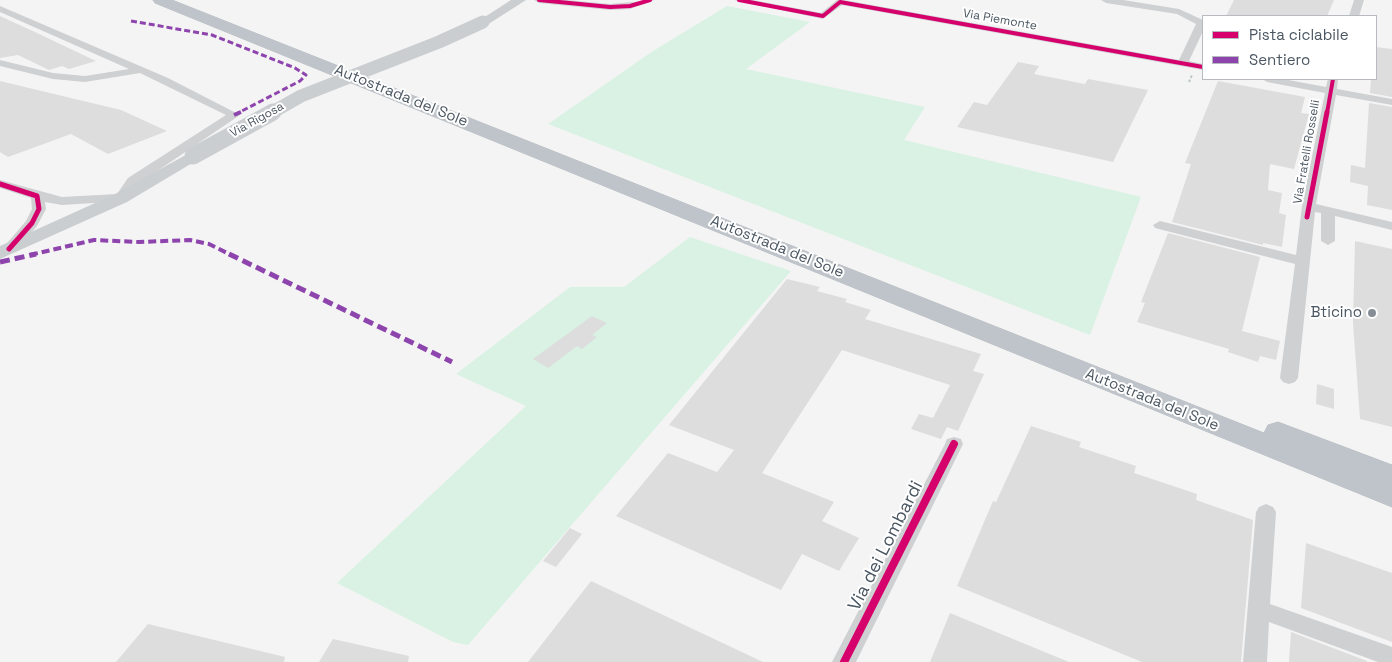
<!DOCTYPE html>
<html>
<head>
<meta charset="utf-8">
<style>
	body { margin:0 }
	#map { position:relative; width:1392px; height:662px; overflow:hidden; background:#f4f4f4; font-family:"Space Grotesk",sans-serif }
	canvas { display:block }
	.legend { position:absolute; left:1202px; top:15px; width:175px; height:65px; box-sizing:border-box; background:#fff; border:1px solid #b7bbc0; margin:0; padding:6px 9px; list-style:none; font-size:15px; color:#4a5661 }
	.legend li { display:flex; align-items:center; gap:10px; height:25px }
	.legend b { width:25px; border:1px solid #b7bbc0 }
</style>
</head>
<body>
<div id="map">
<canvas width="1392" height="662"></canvas>
<ul class="legend">
<li><b style="height:6px;background:#d6006c"></b>Pista ciclabile</li>
<li><b style="height:6px;background:#8e44ad"></b>Sentiero</li>
</ul>
</div>
<script>
const c = document.querySelector('canvas').getContext('2d');
c.lineJoin = 'round';
function paint(path, color) {
  c.fillStyle = color;
  c.fill(path, 'evenodd');
}
function shape(rows) {
  const path = new Path2D();
  for (const r of rows) {
    path.moveTo(r[0], r[1]);
    for (let i = 2; i < r.length; i += 2) path.lineTo(r[i], r[i + 1]);
  }
  return path;
}
function trace(path, color, width, dash) {
  c.strokeStyle = color;
  c.lineWidth = width;
  c.lineCap = dash ? 'butt' : 'round';
  c.setLineDash(dash || []);
  c.stroke(path);
}
function write(font, color, halo, rows, align = 'center') {
  c.font = font + ' "Space Grotesk",sans-serif';
  c.lineWidth = 4;
  c.setLineDash([]);
  c.textBaseline = 'middle';
  c.strokeStyle = halo;
  c.fillStyle = color;
  for (const [text, x, y, turn = 0] of rows) {
    c.save();
    c.translate(x, y);
    c.rotate((+turn || 0) * Math.PI / 180);
    c.textAlign = isNaN(turn) ? turn : align;
    if (halo) c.strokeText(text, 0, 0);
    c.fillText(text, 0, 0);
    c.restore();
  }
}
paint(shape([
	[727,6,810,22,746,69,925,107,904,140,1141,197,1090,335,548,124,653,51],
	[690,237,791,271,468,645,453,642,337,583,526,406,456,374,570,287,624,287]
]), '#d9f2e3');
paint(shape([
	[1234,0,1334,0,1327,16,1226,16],
	[0,16,37,33,96,61,69,69,62,66,49,70,18,55,0,58],
	[1376,47,1392,49,1392,97,1370,93,1371,79,1376,79],
	[1018,62,1039,66,1034,74,1085,84,1088,79,1148,90,1113,162,957,127,974,102,987,105],
	[0,81,121,110,167,131,108,154,71,134,8,157,0,152],
	[1218,81,1305,97,1301,113,1309,114,1294,169,1270,164,1268,190,1282,193,1279,213,1286,215,1282,247,1263,243,1263,245,1172,222,1191,164,1185,163],
	[1369,103,1392,107,1392,210,1367,205,1368,186,1350,182,1351,165,1365,168],
	[1168,233,1260,257,1242,331,1280,341,1276,360,1260,356,1258,362,1228,352,1229,349,1137,322,1145,303,1141,302],
	[1355,241,1392,249,1392,427,1360,419,1353,323],
	[787,279,820,287,817,291,847,299,845,302,871,310,865,319,981,354,973,371,984,374,958,431,947,427,941,439,911,429,919,414,933,418,950,385,842,350,762,473,834,502,822,521,859,538,839,571,802,554,781,590,616,516,668,453,717,472,734,450,669,425],
	[592,316,607,323,592,335,597,337,582,349,577,346,548,368,533,359],
	[1317,384,1334,389,1334,409,1316,404],
	[1031,426,1081,442,1079,447,1136,466,1134,473,1197,494,1196,500,1253,520,1241,662,1142,662,957,586,993,501,996,502],
	[570,528,582,534,556,567,543,561],
	[1306,543,1392,573,1392,642,1301,608],
	[591,581,763,662,528,662],
	[950,613,1069,662,930,662],
	[148,624,285,657,284,662,116,662],
	[1291,632,1367,661,1367,662,1289,662],
	[333,639,409,656,408,662,319,662]
]), '#ddddde');
const highway = shape([
	[153,0,172,0,1264,433,1268,425,1278,422,1392,465,1392,507,155,3,153,0]
]);
trace(highway, '#b9bec3', 1);
trace(shape([
	[1189,82,1192,75]
]), '#bcc7c4', 2, [2.5, 2]);
paint(shape([
	[534,0,567,0,610,4,655,0,630,9,610,10,539,3,534,0],
	[734,0,753,0,821,13,837,0,844,0,1179,60,1196,24,1177,14,1106,3,1101,0,1123,0,1179,9,1203,20,1203,31,1189,61,1203,64,1203,70,842,5,823,19,734,0],
	[1354,0,1364,0,1359,16,1349,16,1354,0],
	[0,6,168,78,240,115,138,184,126,201,62,205,45,202,46,209,37,226,14,252,4,252,2,249,26,221,32,209,31,198,0,188,0,180,62,197,117,194,128,178,226,115,140,73,85,82,53,79,0,66,0,60,53,73,85,76,129,69,0,12,0,6],
	[1262,79,1283,79,1326,87,1328,79,1338,79,1337,89,1392,99,1392,105,1336,95,1316,204,1392,222,1392,230,1335,216,1335,241,1328,245,1321,241,1321,213,1315,212,1298,378,1295,382,1289,384,1283,382,1280,378,1295,264,1155,228,1153,225,1160,221,1296,255,1302,206,1325,93,1267,82,1262,79],
	[954,437,961,439,963,444,856,662,832,662,945,444,947,439,954,437],
	[1266,504,1273,507,1276,512,1270,604,1392,647,1392,662,1378,662,1269,622,1267,662,1243,662,1256,512,1259,507,1266,504]
]), '#ced0d2');
paint(shape([
	[511,0,526,0,487,25,479,25,477,22,511,0],
	[193,151,201,156,199,159,127,202,0,259,0,246,115,194,193,151]
]), '#caced1');
paint(highway, '#bec4c9');
trace(shape([
	[271,113,301,96,439,42,483,22]
]), '#caced1', 13);
trace(shape([
	[193,156,273,112]
]), '#caced1', 17);
trace(shape([
	[131,21,212,35,295,68,306,75,300,81,238,113]
]), '#8e44ad', 3, [6, 3]);
trace(shape([
	[234,115,241,112],
	[30,255,94,240,139,242,190,240,209,244,231,255]
]), '#8e44ad', 4, [8, 4]);
trace(shape([
	[229,254,452,362],
	[0,262,36,254]
]), '#8e44ad', 5, [10, 5]);
trace(shape([
	[539,0,610,7,630,6,650,0],
	[739,0,823,16,840,2,1203,67],
	[1327,113,1333,79]
]), '#d6006c', 4);
trace(shape([
	[0,184,37,196,39,209,32,223,9,249],
	[1307,217,1327,112]
]), '#d6006c', 5);
trace(shape([
	[844,662,954,444]
]), '#d6006c', 8);
for (const [x, y, r, color] of [
	[1372,313,5,"#868d94"]
]) {
  const dot = new Path2D();
  dot.arc(x, y, r, 0, 2 * Math.PI);
  c.fillStyle = color;
  c.fill(dot);
  trace(dot, '#fff', 2);
}
write('12px', '#4a5661', '#fff', [
	["Via Piemonte",1000,20,10],
	["Via Rigosa",257,120,-29],
	["Via Fratelli Rosselli",1307,152,-80]
]);
write('15px', '#4a5661', '#fff', [
	["Autostrada del Sole",401,96,22],
	["Autostrada del Sole",777,247,22],
	["Autostrada del Sole",1152,400,22]
]);
write('15px', '#4a5661', '#fff', [
	["Bticino",1362,313]
], 'right');
write('18px', '#4a5661', '#fff', [
	["Via dei Lombardi",886,546,-63]
]);
</script>
</body>
</html>
